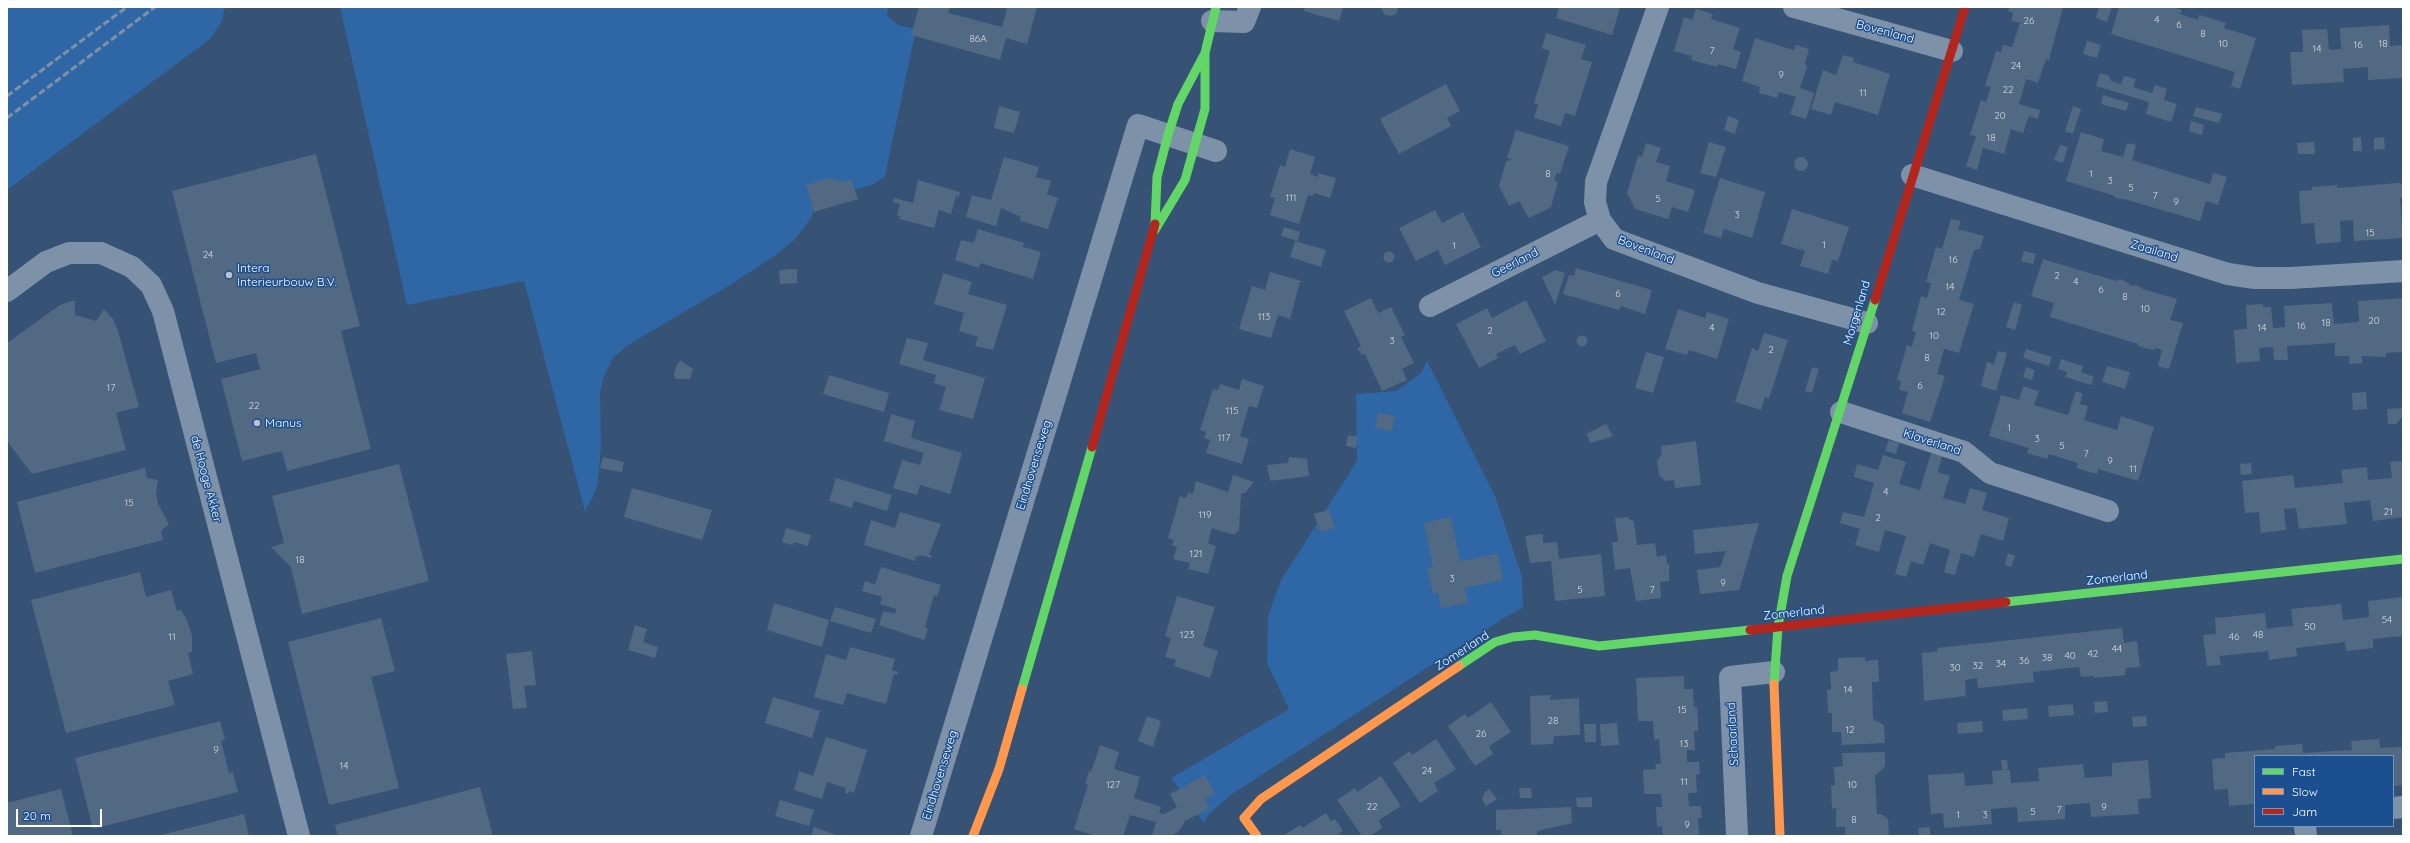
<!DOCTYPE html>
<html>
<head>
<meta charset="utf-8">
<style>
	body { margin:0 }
	#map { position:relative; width:2410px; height:843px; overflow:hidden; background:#365274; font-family:Quicksand,sans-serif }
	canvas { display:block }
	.frame { position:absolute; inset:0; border:8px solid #fff; pointer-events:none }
	.legend { position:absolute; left:2254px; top:755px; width:140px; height:72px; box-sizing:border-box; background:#1b4f8f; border:1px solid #7695bc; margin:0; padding:5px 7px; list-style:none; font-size:12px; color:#fff }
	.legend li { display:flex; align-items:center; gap:8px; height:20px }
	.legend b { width:20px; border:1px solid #7695bc }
	.scale { position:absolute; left:16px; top:809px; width:86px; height:18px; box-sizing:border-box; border:2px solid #fff; border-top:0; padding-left:5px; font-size:12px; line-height:14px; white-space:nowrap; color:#fff; -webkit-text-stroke:3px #1b4f8f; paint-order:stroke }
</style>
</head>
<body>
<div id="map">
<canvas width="2410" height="843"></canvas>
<div class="frame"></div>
<ul class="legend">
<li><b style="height:5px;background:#63d668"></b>Fast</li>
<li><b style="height:5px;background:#ff974d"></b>Slow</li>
<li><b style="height:5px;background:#b3261e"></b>Jam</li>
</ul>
<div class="scale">20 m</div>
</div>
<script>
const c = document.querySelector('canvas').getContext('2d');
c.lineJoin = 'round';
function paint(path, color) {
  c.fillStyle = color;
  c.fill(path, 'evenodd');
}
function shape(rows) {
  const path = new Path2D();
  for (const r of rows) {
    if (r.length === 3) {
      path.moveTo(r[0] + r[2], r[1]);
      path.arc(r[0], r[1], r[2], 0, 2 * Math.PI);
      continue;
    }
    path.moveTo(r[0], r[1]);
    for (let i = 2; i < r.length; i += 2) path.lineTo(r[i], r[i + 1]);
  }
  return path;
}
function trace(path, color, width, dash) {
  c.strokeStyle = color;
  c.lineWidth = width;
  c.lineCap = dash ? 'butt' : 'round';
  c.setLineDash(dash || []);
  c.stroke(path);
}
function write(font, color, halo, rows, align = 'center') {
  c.font = font + ' Quicksand,sans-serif';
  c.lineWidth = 3;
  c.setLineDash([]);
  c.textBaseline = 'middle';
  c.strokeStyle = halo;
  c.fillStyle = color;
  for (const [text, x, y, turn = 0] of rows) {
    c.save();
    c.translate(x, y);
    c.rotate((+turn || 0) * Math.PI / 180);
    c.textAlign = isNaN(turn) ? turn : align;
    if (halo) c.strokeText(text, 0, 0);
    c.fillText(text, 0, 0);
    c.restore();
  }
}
paint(shape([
	[7,7,225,7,222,21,210,39,7,190],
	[340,7,888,7,887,16,899,25,916,29,885,176,874,184,817,201,811,218,795,239,777,254,730,285,628,345,613,358,604,376,600,392,601,443,599,473,596,490,585,512,524,281,407,305],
	[1427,361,1495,496,1522,577,1523,608,1504,618,1232,794,1209,814,1204,823,1171,778,1289,709,1267,663,1268,616,1281,580,1357,461,1356,394,1396,391,1421,373]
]), '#2f66a5');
paint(shape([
	[919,7,950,7,948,13,1002,27,1007,9,1000,7,1037,7,1027,44,1006,38,1000,60,911,35],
	[1305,7,1343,7,1339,21,1304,11],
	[1381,7,1397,7,1398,8,1396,14,1390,16,1384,14],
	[1559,7,1620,7,1612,35,1556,18],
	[2010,7,2063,7,2049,60,2046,59,2038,83,2026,79,2019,104,2040,110,2038,119,2029,116,2023,133,2011,129,2004,154,1983,148,1977,170,1966,166,1976,136,1970,135,1981,100,1986,102,1991,87,1985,86,1996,51,2001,52,2003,45,2012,47,2020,23,2011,21,2013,13,2008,11],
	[2099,7,2112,7,2107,22,2096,18],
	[2119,7,2173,7,2182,10,2180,14,2198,20,2199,15,2226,23,2224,28,2256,38,2240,89,2231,86,2235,72,2111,34],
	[1696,9,1713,14,1711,19,1740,28,1733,49,1741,52,1736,69,1718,64,1717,67,1691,60,1692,56,1674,51,1684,17,1692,20],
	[2389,25,2390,46,2403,45,2403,78,2368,80,2368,67,2343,69,2344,82,2292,85,2290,52,2303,52,2302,30,2327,29,2329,50,2341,49,2340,28],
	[1546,33,1586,45,1581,59,1592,62,1575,116,1565,113,1561,126,1534,118,1538,105,1534,103,1550,51,1542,48],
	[1755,38,1794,50,1796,45,1809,49,1805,63,1807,67,1800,88,1814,93,1806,119,1790,114,1796,97,1779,92,1777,98,1759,93,1760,87,1742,81],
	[2087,41,2101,45,2097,58,2083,54],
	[1843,55,1854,58,1853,62,1890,74,1878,115,1835,102,1831,115,1811,109,1823,70,1836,75],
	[2100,73,2109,76,2111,81,2121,84,2124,76,2136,79,2133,87,2152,93,2155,85,2167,89,2164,100,2177,104,2171,122,2146,114,2149,102,2096,86],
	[1446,84,1460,111,1447,118,1451,126,1399,154,1380,119],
	[2103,95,2129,103,2126,111,2101,104],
	[999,106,1020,112,1014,133,994,128],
	[2073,106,2081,109,2073,134,2065,131],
	[2196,107,2222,114,2219,123,2193,116],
	[1728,116,1739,120,1735,134,1724,130],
	[2191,121,2204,125,2202,135,2189,131],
	[1516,130,1569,146,1560,174,1557,173,1554,180,1558,182,1551,207,1529,218,1519,201,1509,206,1499,186,1506,162,1512,159,1507,158],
	[2081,132,2104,139,2101,151,2123,157,2127,143,2136,145,2132,160,2210,184,2213,173,2227,177,2218,205,2206,201,2200,221,2124,199,2116,198,2115,196,2066,181],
	[2361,137,2362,151,2353,151,2353,138],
	[2384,137,2385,149,2374,150,2374,138],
	[1709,142,1726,147,1716,177,1700,173],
	[2314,142,2315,154,2298,154,2297,143],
	[1646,143,1661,148,1656,162,1670,166,1666,181,1695,190,1688,212,1672,207,1668,219,1635,209,1627,193,1638,156,1642,157],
	[2060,145,2068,147,2063,163,2054,160],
	[1290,149,1315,157,1310,174,1318,177,1318,173,1336,178,1330,198,1314,193,1313,196,1308,195,1299,224,1270,215,1275,198,1270,197,1280,165,1285,167],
	[316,154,360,326,341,331,371,449,287,471,282,451,242,461,221,379,260,369,256,353,216,363,172,191],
	[1004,157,1039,167,1036,177,1051,181,1047,194,1058,198,1048,229,1020,221,1021,217,1001,208,996,226,966,217,972,195,991,200],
	[1801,164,7],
	[828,178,842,182,851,179,858,199,814,212,806,185],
	[1720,178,1765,192,1752,238,1724,229,1721,238,1703,233],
	[918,180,960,192,959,197,956,196,951,214,939,210,934,228,899,219,900,216,897,215,900,204,893,202,894,198,913,203],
	[2398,183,2403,184,2403,198,2400,198,2403,238,2354,241,2353,220,2340,221,2341,242,2316,244,2314,223,2301,224,2299,191,2312,190,2312,187,2337,185,2337,188],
	[1792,209,1849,227,1838,261,1832,260,1828,274,1800,266,1805,251,1781,244],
	[1435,210,1442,223,1463,212,1481,247,1445,265,1438,250,1416,261,1399,228],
	[1951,219,1961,221,1958,229,1984,236,1980,249,1974,250,1959,300,1974,304,1959,353,1944,349,1937,374,1945,376,1930,422,1902,413,1908,392,1899,390,1901,381,1897,380,1907,345,1912,347,1916,332,1912,331,1921,296,1927,298,1931,283,1926,282,1936,247,1942,249],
	[1284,227,1300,232,1298,241,1281,236],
	[978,229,1024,243,1023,247,1041,252,1033,279,980,263,979,268,955,260,961,240,974,243],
	[1295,241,1326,250,1321,267,1290,257],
	[2024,251,2036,254,2033,264,2021,261],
	[1389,257,5.5],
	[2043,259,2116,281,2119,279,2125,281,2132,286,2136,285,2143,289,2177,299,2170,320,2183,323,2169,369,2158,366,2162,350,2156,348,2153,350,2138,346,2138,344,2050,317,2054,303,2031,296],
	[1576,268,1652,290,1645,314,1621,306,1619,310,1563,294,1569,275,1574,276],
	[797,269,797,283,780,284,779,270],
	[1556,270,1565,273,1555,305,1542,277],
	[1270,272,1305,282,1300,282,1290,319,1278,315,1271,338,1239,329,1252,286,1265,290],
	[943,273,972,282,968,294,1007,305,993,350,975,346,978,337,959,331,964,313,934,304],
	[1371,298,1378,313,1391,307,1405,335,1401,337,1414,363,1402,369,1407,380,1382,391,1365,354,1362,355,1358,349,1355,350,1361,346,1344,311],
	[2403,298,2403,352,2386,353,2386,357,2362,356,2362,363,2349,364,2349,356,2335,356,2335,343,2287,346,2288,360,2274,360,2273,347,2259,348,2260,361,2236,363,2234,330,2247,329,2246,305,2263,304,2263,307,2271,307,2273,328,2285,327,2284,306,2332,303,2334,324,2347,323,2359,322,2358,301],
	[75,300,75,315,96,321,104,309,113,319,118,331,139,407,116,413,126,450,32,474,7,441,7,343,60,305],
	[1526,300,1546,341,1520,354,1515,345,1496,354,1498,358,1479,368,1456,324,1487,308,1492,318],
	[2014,302,2022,305,2015,330,2006,327],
	[1678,309,1705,318,1707,312,1729,319,1717,359,1689,350,1687,355,1665,349],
	[1764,333,1788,340,1769,399,1765,397,1761,410,1735,402,1752,348,1758,351],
	[1582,341,5.5],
	[907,338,928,343,923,360,985,378,973,419,939,410,946,387,934,383,936,375,899,364],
	[2026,349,2052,357,2049,366,2023,358],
	[1998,351,2007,353,1996,391,1981,386,1987,362,1994,364],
	[1646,352,1664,357,1653,393,1635,388],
	[2061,359,2083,366,2081,372,2094,377,2091,385,2065,377,2067,372,2058,369],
	[681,361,693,369,690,379,676,379,674,374,677,364],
	[2107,366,2130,372,2125,389,2102,382],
	[1812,367,1819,369,1812,393,1805,391],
	[2026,367,2035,370,2032,380,2023,377],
	[829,375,889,393,884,412,823,394],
	[1242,379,1264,386,1257,408,1249,406,1240,436,1249,439,1242,464,1206,453,1210,440,1204,438,1206,432,1200,430,1213,389,1218,390,1220,384,1239,390],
	[2023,386,2039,391,2034,405,2068,415,2076,391,2083,394,2080,404,2088,406,2084,420,2117,430,2121,416,2154,427,2138,481,2098,469,2097,474,2076,468,2078,463,2049,454,2047,459,2027,453,2029,448,1989,436,2001,395,2019,400],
	[2366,392,2367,409,2353,410,2352,393],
	[2402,408,2403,416,2396,424,2388,424,2387,409],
	[1378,413,1395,416,1392,431,1375,428],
	[891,414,915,421,911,438,962,453,950,494,920,485,917,495,893,488,902,460,920,465,924,453,884,441],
	[1606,424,1613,436,1591,443,1586,434],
	[1348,435,1358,437,1356,448,1346,446],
	[1889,440,1899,443,1896,454,1885,451],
	[1696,441,1701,485,1675,488,1674,480,1665,481,1659,475,1657,461,1662,454,1661,446],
	[1931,453,1942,456,1938,472,1950,476,1943,498,1965,504,1970,488,1987,493,1982,510,2009,518,2003,541,1981,534,1974,557,1961,553,1955,575,1944,572,1950,550,1930,543,1923,565,1911,561,1906,577,1895,574,1906,536,1885,530,1879,552,1855,545,1860,529,1840,523,1843,512,1864,517,1874,483,1854,477,1857,464,1878,470,1883,455,1906,462,1899,484,1920,490],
	[603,457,624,462,622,472,600,468],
	[1289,457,1307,459,1309,476,1270,481,1267,465,1288,463],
	[2403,461,2403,517,2373,521,2370,500,2344,503,2347,524,2299,529,2296,508,2284,509,2286,530,2261,533,2259,512,2245,513,2242,481,2293,475,2295,488,2343,483,2341,470,2367,467,2368,480,2392,478,2390,462],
	[2251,463,2252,474,2241,475,2240,464],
	[399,464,429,581,302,614,291,567,271,547,284,543,272,496],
	[145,468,147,478,158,480,156,493,158,504,169,524,161,531,163,540,35,573,17,502],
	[1233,475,1254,482,1246,492,1241,494,1239,532,1236,531,1236,534,1231,534,1212,528,1208,543,1216,546,1208,574,1188,569,1190,563,1173,559,1177,547,1172,545,1174,540,1168,538,1180,496,1186,498,1188,492,1193,494,1196,481,1228,492],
	[836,478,892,495,887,511,854,501,852,508,829,501],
	[632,488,712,510,702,540,624,517],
	[1329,510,1335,528,1320,532,1314,514],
	[900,512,941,524,929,555,932,555,931,558,919,555,919,557,916,556,915,561,864,545,871,520,895,528],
	[1451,517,1460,561,1498,554,1503,580,1465,588,1468,603,1441,608,1438,593,1433,594,1427,568,1433,567,1424,523],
	[1627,517,1634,522,1637,545,1655,543,1657,557,1666,555,1667,564,1669,563,1669,581,1660,582,1661,598,1636,601,1630,568,1615,570,1612,542,1618,542,1615,518],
	[1759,523,1739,590,1700,594,1697,570,1720,567,1726,551,1695,554,1693,530],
	[786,528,811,535,808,546,794,542,793,545,782,542],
	[1543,534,1543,543,1557,542,1559,559,1601,554,1605,596,1555,601,1551,561,1530,563,1525,536],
	[2008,553,2015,556,2011,567,2005,565],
	[881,567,941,585,937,596,934,595,925,627,928,629,924,640,879,625,883,611,895,614,896,609,880,604,882,597,862,591,865,581,875,585],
	[140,572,146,597,171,590,177,611,181,610,186,618,192,635,192,652,188,653,193,674,168,681,175,705,66,733,31,600],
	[1177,596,1215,607,1203,646,1218,651,1210,678,1174,666,1176,660,1165,657,1171,638,1165,636],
	[2403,597,2403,636,2373,639,2373,648,2346,651,2345,642,2321,645,2296,648,2297,656,2269,660,2268,651,2219,656,2221,665,2207,666,2203,635,2216,634,2215,618,2265,613,2267,629,2280,627,2293,626,2291,609,2341,604,2343,620,2369,617,2368,601],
	[774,603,829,620,822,647,767,630],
	[835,607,876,619,871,633,830,621],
	[381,618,395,671,371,677,399,788,329,805,288,642],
	[635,625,647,629,643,642,658,647,655,658,628,650],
	[2122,628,2124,643,2137,641,2140,667,2126,668,2125,675,2094,678,2094,676,2081,677,2079,667,2033,672,2034,682,1989,687,1978,688,1977,678,1965,680,1966,699,1965,696,1924,701,1922,653,1938,651,1937,648],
	[850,647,895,659,892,670,898,672,897,675,894,674,886,704,847,693,843,705,814,697,826,654,846,660],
	[532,651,536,685,524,686,527,708,513,709,506,654],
	[1865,657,1865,661,1878,660,1879,682,1872,682,1873,719,1884,725,1885,743,1842,745,1841,732,1832,732,1832,713,1828,713,1827,690,1831,690,1830,672,1838,671,1838,658],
	[1684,676,1684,689,1693,689,1694,707,1697,707,1698,719,1698,731,1694,731,1695,750,1687,750,1687,762,1699,762,1700,774,1696,775,1697,793,1688,793,1689,806,1701,806,1702,818,1698,818,1699,836,1663,836,1662,826,1657,827,1656,807,1662,807,1661,794,1644,794,1643,770,1656,769,1655,764,1661,764,1659,739,1654,740,1653,721,1638,721,1636,678],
	[1551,695,1550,700,1579,698,1580,735,1554,736,1553,744,1531,745,1530,696],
	[773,697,820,711,812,738,765,723],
	[2107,701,2108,712,2095,713,2094,702],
	[1491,702,1511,732,1489,746,1493,754,1475,766,1448,726,1465,714,1468,718],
	[2073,704,2074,715,2049,717,2048,706],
	[2027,708,2028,719,2003,721,2002,710],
	[1147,716,1161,721,1153,747,1138,741],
	[2146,716,2147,726,2133,727,2132,717],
	[220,721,225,740,221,741,229,773,233,772,238,792,93,829,75,758],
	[1982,721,1983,732,1958,734,1957,723],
	[1617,723,1619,745,1601,746,1600,724],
	[1584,724,1596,724,1596,742,1585,742],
	[826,737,867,750,854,793,849,791,848,794,845,793,846,788,827,782,822,799,794,790,799,771,813,776],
	[1436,739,1456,769,1434,783,1438,791,1420,803,1393,763,1410,751,1412,755],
	[2379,739,2380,748,2403,747,2403,785,2393,786,2393,756,2255,756,2255,804,2229,806,2228,789,2214,790,2212,759,2225,758,2225,753,2275,749,2275,746,2302,744,2303,753,2352,750,2351,741],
	[1100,745,1119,752,1114,769,1140,777,1134,798,1161,807,1159,813,1164,814,1177,807,1170,794,1205,775,1215,794,1205,799,1210,808,1185,821,1180,830,1172,836,1152,836,1156,822,1130,815,1123,836,1096,836,1074,829,1088,785,1085,784,1089,771,1091,772],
	[1885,752,1885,766,1875,776,1877,814,1881,814,1888,819,1889,836,1845,836,1845,827,1836,827,1836,808,1832,809,1831,786,1835,785,1834,767,1843,766,1842,753],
	[2001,760,2007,760,2008,769,2003,770,2010,770,2011,783,2039,781,2038,768,2083,764,2085,778,2112,776,2112,763,2148,760,2151,798,2138,799,2139,814,2091,817,2090,803,2077,804,2065,805,2065,819,2018,822,2017,807,1991,809,1992,824,1944,828,1943,813,1931,814,1928,775,1964,773,1965,786,1993,784,1992,771,2002,770],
	[1381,776,1401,806,1379,820,1382,828,1370,836,1362,836,1337,800,1355,788,1357,792],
	[480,787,493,836,338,836,335,825],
	[1519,788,1531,788,1532,798,1520,798],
	[61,789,73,836,7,836,7,803],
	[1489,789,1497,799,1486,806,1482,800,1484,793],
	[1592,797,1592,807,1577,807,1576,798],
	[780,800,814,810,809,826,775,816],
	[1571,807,1572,823,1537,831,1537,836,1501,836,1501,830,1496,830,1496,810],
	[1326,813,1331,821,1335,819,1343,831,1339,833,1341,836,1283,836,1300,825,1302,828],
	[244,814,249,836,161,836,161,835],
	[814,827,839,836,811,836],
	[1930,827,1930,836,1919,836,1918,828]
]), '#526984');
trace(shape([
	[1658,7,1596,182,1595,202,1600,220,1614,239,1758,293,1867,323],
	[1794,7,1952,51],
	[1212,21,1244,22,1250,7],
	[1912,175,2228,274,2255,278,2291,278,2403,271],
	[7,291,46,262,69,253,101,253,132,267,151,285,163,311,299,836],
	[1430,306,1600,220],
	[1841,412,1964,452,1990,473,2108,511],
	[2393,808,2403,807],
	[2305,826,2306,836],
	[921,836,1138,125,1216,151],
	[1737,836,1730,677,1774,672]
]), '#7d92a8', 22);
trace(shape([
	[1155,224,1157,177,1168,135,1178,104,1205,53],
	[1155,230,1185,180,1205,109,1205,53,1216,7],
	[2006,602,2403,559],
	[1459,666,1495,642,1513,637,1535,635,1599,646,1750,630],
	[1774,684,1778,627,1787,576,1875,300],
	[1022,689,1092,447]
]), '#63d668', 9);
trace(shape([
	[1774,684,1780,836],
	[973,836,999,769,1022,689],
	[1257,836,1244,818,1261,799,1459,666]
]), '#ff974d', 9);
trace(shape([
	[1875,300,1965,7],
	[1092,447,1155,224],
	[1750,630,2006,602]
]), '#b3261e', 9);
trace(shape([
	[7,96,127,7],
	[7,118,155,7]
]), '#7e92a7', 3, [7, 3]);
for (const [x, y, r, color] of [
	[229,275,4,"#b9c2ce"],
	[257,423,4,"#b9c2ce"]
]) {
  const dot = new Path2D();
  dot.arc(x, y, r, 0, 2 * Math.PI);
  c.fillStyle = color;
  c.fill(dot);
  trace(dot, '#1b4f8f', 1.5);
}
write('10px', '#d4dae0', null, [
	["4",2157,20],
	["26",2029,21],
	["6",2179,25],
	["8",2203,34],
	["86A",978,39],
	["10",2223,44],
	["18",2383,44],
	["16",2358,45],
	["14",2317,49],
	["7",1712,51],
	["24",2016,66],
	["9",1781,75],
	["22",2008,90],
	["11",1863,93],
	["20",2000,116],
	["18",1991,138],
	["8",1548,174],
	["1",2091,174],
	["3",2110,181],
	["5",2131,188],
	["7",2155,196],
	["111",1291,198],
	["5",1658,199],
	["9",2176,202],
	["3",1737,215],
	["15",2370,233],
	["1",1824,245],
	["1",1454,246],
	["24",208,255],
	["16",1953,260],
	["2",2057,276],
	["4",2076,282],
	["14",1950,287],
	["6",2101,290],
	["6",1618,294],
	["8",2125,297],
	["10",2145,309],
	["12",1941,312],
	["113",1264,317],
	["20",2374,321],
	["18",2326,323],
	["16",2301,326],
	["4",1712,328],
	["14",2262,328],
	["2",1490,331],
	["10",1934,336],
	["3",1392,341],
	["2",1771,350],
	["8",1927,358],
	["6",1920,386],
	["17",111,388],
	["22",254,406],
	["115",1232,411],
	["1",2009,428],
	["117",1224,438],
	["3",2037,439],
	["5",2062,446],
	["7",2086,454],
	["9",2110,461],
	["11",2133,469],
	["4",1886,492],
	["15",129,503],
	["21",2388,512],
	["119",1205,515],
	["2",1878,518],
	["121",1196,554],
	["18",300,560],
	["3",1452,579],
	["9",1723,583],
	["5",1580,590],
	["7",1652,590],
	["54",2387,620],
	["50",2310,627],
	["123",1187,635],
	["48",2258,635],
	["11",172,637],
	["46",2234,637],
	["44",2117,649],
	["42",2093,654],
	["40",2070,656],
	["38",2047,658],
	["36",2024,661],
	["34",2001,664],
	["32",1978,666],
	["30",1955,668],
	["14",1848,690],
	["15",1682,710],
	["28",1553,721],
	["12",1850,730],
	["26",1481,734],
	["13",1684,744],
	["9",216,750],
	["14",344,766],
	["24",1427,771],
	["11",1684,782],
	["127",1113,785],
	["10",1852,785],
	["22",1372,807],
	["9",2104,807],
	["7",2059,810],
	["5",2033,812],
	["1",1958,815],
	["3",1985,815],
	["8",1854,820],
	["9",1687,825]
]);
write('12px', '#fff', '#1b4f8f', [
	["Bovenland",1885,32,15],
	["Bovenland",1646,250,21],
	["Zaailand",2154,251,17],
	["Geerland",1515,263,-27],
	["Morgenland",1857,313,-73],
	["Klaverland",1932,442,18],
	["Eindhovenseweg",1034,465,-73],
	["de Hooge Akker",206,479,75],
	["Zomerland",2117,578,-6],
	["Zomerland",1794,613,-6],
	["Zomerland",1462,651,-33],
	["Schaarland",1733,734,-93],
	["Eindhovenseweg",940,775,-73]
]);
write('12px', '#fff', '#1b4f8f', [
	["Intera",237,268],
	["Interieurbouw B.V.",237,282],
	["Manus",265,423]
], 'left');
</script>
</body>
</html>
